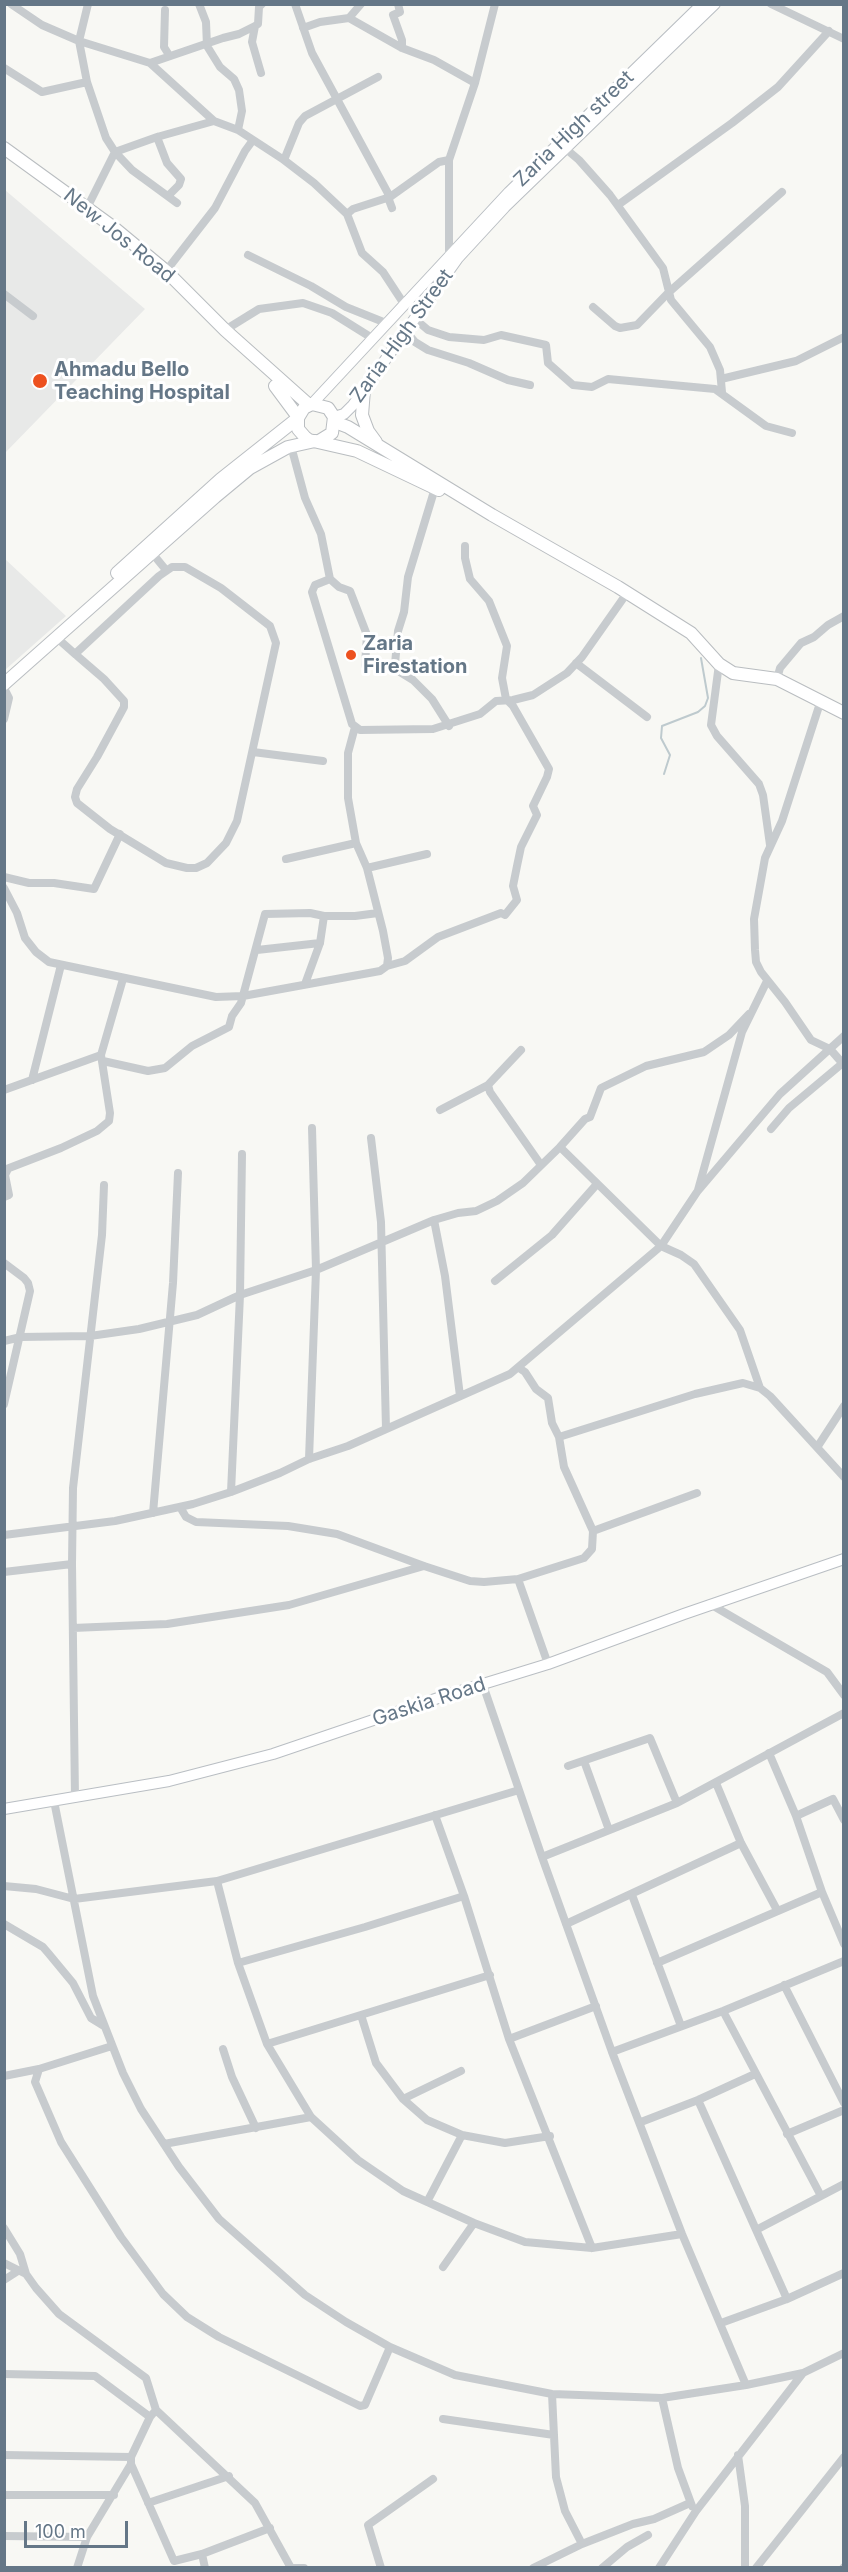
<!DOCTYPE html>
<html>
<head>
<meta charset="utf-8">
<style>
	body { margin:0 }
	#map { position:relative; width:848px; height:2572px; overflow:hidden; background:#f8f8f4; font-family:Inter,sans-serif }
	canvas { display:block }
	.frame { position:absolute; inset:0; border:6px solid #657787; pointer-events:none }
	.scale { position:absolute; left:24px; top:2521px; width:104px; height:27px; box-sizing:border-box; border:3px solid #657787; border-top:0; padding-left:8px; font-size:18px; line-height:21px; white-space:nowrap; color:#657787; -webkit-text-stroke:4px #fff; paint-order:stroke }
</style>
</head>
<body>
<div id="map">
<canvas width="848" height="2572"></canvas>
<div class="frame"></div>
<div class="scale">100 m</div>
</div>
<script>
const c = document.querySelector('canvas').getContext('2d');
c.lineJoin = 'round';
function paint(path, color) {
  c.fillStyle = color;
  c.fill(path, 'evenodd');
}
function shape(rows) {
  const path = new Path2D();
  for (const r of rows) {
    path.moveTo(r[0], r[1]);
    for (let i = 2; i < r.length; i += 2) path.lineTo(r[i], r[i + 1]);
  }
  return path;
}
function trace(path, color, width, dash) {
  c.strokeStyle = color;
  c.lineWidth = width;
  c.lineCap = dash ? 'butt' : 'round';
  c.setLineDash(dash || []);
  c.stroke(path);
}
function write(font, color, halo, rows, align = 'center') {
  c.font = font + ' Inter,sans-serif';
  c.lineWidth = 6;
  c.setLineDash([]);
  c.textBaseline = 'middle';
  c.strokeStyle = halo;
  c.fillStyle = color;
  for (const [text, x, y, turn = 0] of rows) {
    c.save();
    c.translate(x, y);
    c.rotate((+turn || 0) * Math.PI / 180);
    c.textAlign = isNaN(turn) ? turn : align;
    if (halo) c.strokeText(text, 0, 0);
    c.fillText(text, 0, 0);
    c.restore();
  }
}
paint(shape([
	[5,190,145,309,5,453],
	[5,559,66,616,5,670,4,670]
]), '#e8e9e8');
trace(shape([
	[664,774,670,755,661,738,662,726,698,712,705,706,708,698,701,658]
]), '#becace', 2);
const secondary = shape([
	[312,404,509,192,702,4],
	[334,417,344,414,353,405,458,258,505,207,715,4],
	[4,1809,169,1781,273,1754,444,1696,548,1664,684,1614,844,1559]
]);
const primary = shape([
	[117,573,221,479,298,418],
	[4,684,215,497,250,468,288,447,315,441]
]);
const trunk = shape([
	[4,148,113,227,166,271,225,330,309,405],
	[275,386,298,417],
	[364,390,362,415,368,431,376,442],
	[335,422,348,427,492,515,618,587,691,633,719,664,733,673,777,679,844,713],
	[319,441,332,433,334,417,328,408,312,404,304,408,298,418,298,429,305,437,309,440,357,451,439,490]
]);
trace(secondary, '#b9bec3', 12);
trace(primary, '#babec2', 14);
trace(trunk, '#b9bdc0', 14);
trace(shape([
	[11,4,42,25,79,41,87,82,106,138,115,152,132,170,177,203],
	[88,4,79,41,150,63,214,121,238,130,284,160,314,183,347,214],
	[199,4,206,22,207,46,220,67,234,79,239,90,242,111,238,130],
	[295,4,312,53,390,197,389,200,392,208],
	[398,4,400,12,393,15,402,40,402,48],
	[771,4,844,39],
	[165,10,164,47,169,55],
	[349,18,361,4],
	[303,28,320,22,349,18,402,48,434,60,475,83],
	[150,63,223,38,239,34,255,26],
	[4,68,42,92,87,82],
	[261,73,252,42,255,26,258,24,259,7,262,4],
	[157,137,167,163,181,179,179,185,168,196],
	[566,149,579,160,610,195,663,268,671,300,710,347,720,370,722,392],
	[284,160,299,123,305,116,378,77],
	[618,205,732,123,778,87,829,31],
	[87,208,115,152,157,137,214,121],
	[248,255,311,286,346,307,386,323],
	[449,256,449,160,475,83,495,4],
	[166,271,215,208,245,151,253,140],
	[4,294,33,316],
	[404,304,383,272,362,253,347,214,353,209,390,197,439,162,449,160],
	[593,307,615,326,620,328,637,325,668,293,782,192],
	[415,319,428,330,449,337,484,340,501,335,546,345,548,363,573,385,592,387,608,379,715,389,766,426,792,433],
	[225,330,259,309,303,303,332,313,372,338],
	[406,331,415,342,428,350,469,363,508,380,530,385],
	[721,379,796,361,844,337],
	[291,446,305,498,321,534,330,579,339,587,350,591,367,635,365,665],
	[435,488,408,577,404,612,398,631,395,664,400,672,413,680,432,699,449,726],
	[152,553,166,570],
	[330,579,315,585,312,592,352,724,360,730,433,729,480,714,496,701,513,700,533,695,567,673,582,657,627,593],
	[57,638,75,654,104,679,124,701,124,707,97,757,77,789,75,797,77,803,110,829,166,863,187,868,196,868,207,863,226,843,237,821,276,643,270,626,221,588,185,567,172,567,159,576,75,654],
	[576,663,647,717],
	[719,664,711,725,717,736,759,784,763,795,770,845],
	[777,679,780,668,801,643,814,637,828,625,844,616],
	[4,688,9,698,4,719],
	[821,700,782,821,765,858,754,919,755,950,756,962,761,972,785,1002,811,1040,830,1049,844,1065],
	[355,727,348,753,348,798,356,843,367,868,383,931,388,958,387,966],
	[253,752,323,761],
	[286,859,356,843],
	[367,868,427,854],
	[4,877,29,883,54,883,94,889,120,834],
	[4,888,17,913,25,938,36,952,49,962,216,997,243,996,380,971,387,966,405,961,438,937,501,913,505,915,517,900,513,886,517,866,521,847,537,815,533,806,547,777,549,769,513,706,506,699,502,678,507,646,489,601,470,579,465,558,465,546],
	[257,950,320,943],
	[305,984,320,943,324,916],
	[521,1050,488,1085,490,1092,541,1165],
	[103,1061,148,1071,165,1068,192,1046,229,1027,232,1016,241,1003,265,914,310,913,324,916,355,916,378,913],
	[32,1080,61,965],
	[4,1090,101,1055],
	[440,1110,488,1085],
	[771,1129,789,1108,844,1062],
	[371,1138,381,1222,386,1429],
	[560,1147,585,1119,590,1117,601,1088,646,1066,704,1052,729,1035,749,1014],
	[4,1170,61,1148,97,1131,109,1121,110,1113,101,1055,123,979],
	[698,1190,742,1032,767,981],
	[4,1197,9,1195,5,1175,8,1169],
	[434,1220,445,1276,460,1396],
	[4,1263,24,1278,28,1283,30,1291,4,1404],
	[495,1281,552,1235,597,1184],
	[4,1341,21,1337,90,1336,139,1329,197,1315,240,1295,316,1270,434,1220,458,1213,476,1211,497,1201,523,1183,560,1147,661,1246,681,1255,694,1264,740,1330,760,1388],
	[559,1437,695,1394,743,1383,760,1388,770,1396,844,1477],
	[818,1446,844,1406],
	[309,1459,316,1270,312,1128],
	[231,1492,240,1295,242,1154],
	[180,1507,186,1517,196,1522,288,1526,337,1534,424,1566,470,1581,484,1582,518,1579,584,1558,592,1549,593,1531,564,1467,559,1437,552,1423,548,1398,536,1389,525,1372,519,1368],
	[153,1513,173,1283,178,1173],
	[593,1531,697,1493],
	[4,1535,115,1521,193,1504,231,1492,280,1473,309,1459,348,1446,510,1374,661,1246,697,1192,780,1094,844,1036],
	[4,1572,72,1564],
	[518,1579,548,1664],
	[710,1604,827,1672,844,1695],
	[73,1628,167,1624,289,1605,424,1566],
	[483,1685,542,1857,612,2052,682,2234,746,2385],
	[769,1753,796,1816,822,1892,844,1944],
	[584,1761,609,1830],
	[568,1766,650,1738,677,1803],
	[716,1783,741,1843,777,1910],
	[75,1798,72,1564,73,1488,102,1235,104,1185],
	[54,1801,93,1996,123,2073,141,2109,179,2167,219,2219,305,2295,346,2322,390,2347,455,2375,552,2394,662,2398,746,2385,803,2373,844,2353],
	[435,1815,464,1896,509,2039,592,2248],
	[796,1816,833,1799,844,1820],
	[542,1857,677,1803,844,1713],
	[217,1881,238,1963,267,2044,311,2117,358,2160,403,2191,474,2223,525,2242,592,2248,682,2234],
	[4,1886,36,1889,74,1899,217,1881,519,1790],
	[632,1895,681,2026],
	[4,1924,43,1947,49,1954,73,1983,91,2018,104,2026],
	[566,1924,741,1843],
	[238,1963,365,1927,464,1896],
	[657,1963,822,1892],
	[784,1985,844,2103],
	[723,2011,821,2196],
	[361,2015,376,2063,403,2099,427,2120,462,2135,505,2143,550,2136],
	[509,2039,596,2006],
	[267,2044,490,1975],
	[223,2049,232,2077,256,2128],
	[612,2052,723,2011,844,1961],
	[39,2069,35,2082,61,2142,121,2237,163,2294,187,2317,219,2337,360,2406,365,2405,390,2347],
	[4,2076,39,2069,112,2046],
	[403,2099,461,2071],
	[698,2100,787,2299],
	[641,2122,698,2100,755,2074],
	[787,2134,844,2110],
	[164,2144,311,2117],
	[427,2202,462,2135],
	[4,2228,20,2254,26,2274,36,2288,59,2314,146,2378,156,2410,255,2503,291,2568],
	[756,2230,844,2184],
	[4,2263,26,2274],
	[443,2267,474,2223],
	[4,2280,18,2271],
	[721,2323,787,2299,844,2273],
	[4,2374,95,2376,150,2417],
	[552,2394,556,2477,565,2511,582,2544],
	[662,2398,678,2468,692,2506],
	[443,2419,554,2435],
	[4,2455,131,2457],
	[738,2455,745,2506,745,2568],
	[131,2464,174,2561,202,2554,270,2528],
	[4,2495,114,2495],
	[148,2503,229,2476],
	[4,2536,87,2537],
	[202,2554,205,2568],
	[77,2568,87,2537,131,2464,131,2457,150,2417,156,2410],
	[292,2568,304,2568],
	[381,2568,368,2525,433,2479],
	[533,2568,582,2544,633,2524,654,2519,690,2503],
	[602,2568,627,2547,648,2535],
	[659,2568,696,2511,803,2373],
	[756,2568,844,2457],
	[843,2568,844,2567]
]), '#c7cbce', 8);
trace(secondary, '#fff', 10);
trace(primary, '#fff', 12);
trace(trunk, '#fff', 12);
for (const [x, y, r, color] of [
	[40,381,8,"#ed511f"],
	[351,655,6,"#ed511f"]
]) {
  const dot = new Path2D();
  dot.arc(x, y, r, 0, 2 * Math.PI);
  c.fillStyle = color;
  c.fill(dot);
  trace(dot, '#fff', 2);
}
write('20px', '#657787', '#fff', [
	["Zaria High street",574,129,-44],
	["New Jos Road",119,236,39],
	["Zaria High Street",402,336,-54],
	["Gaskia Road",429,1702,-18]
]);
write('bold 20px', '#657787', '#fff', [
	["Ahmadu Bello",54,370],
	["Teaching Hospital",54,393],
	["Zaria",363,644],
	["Firestation",363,667]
], 'left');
</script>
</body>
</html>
